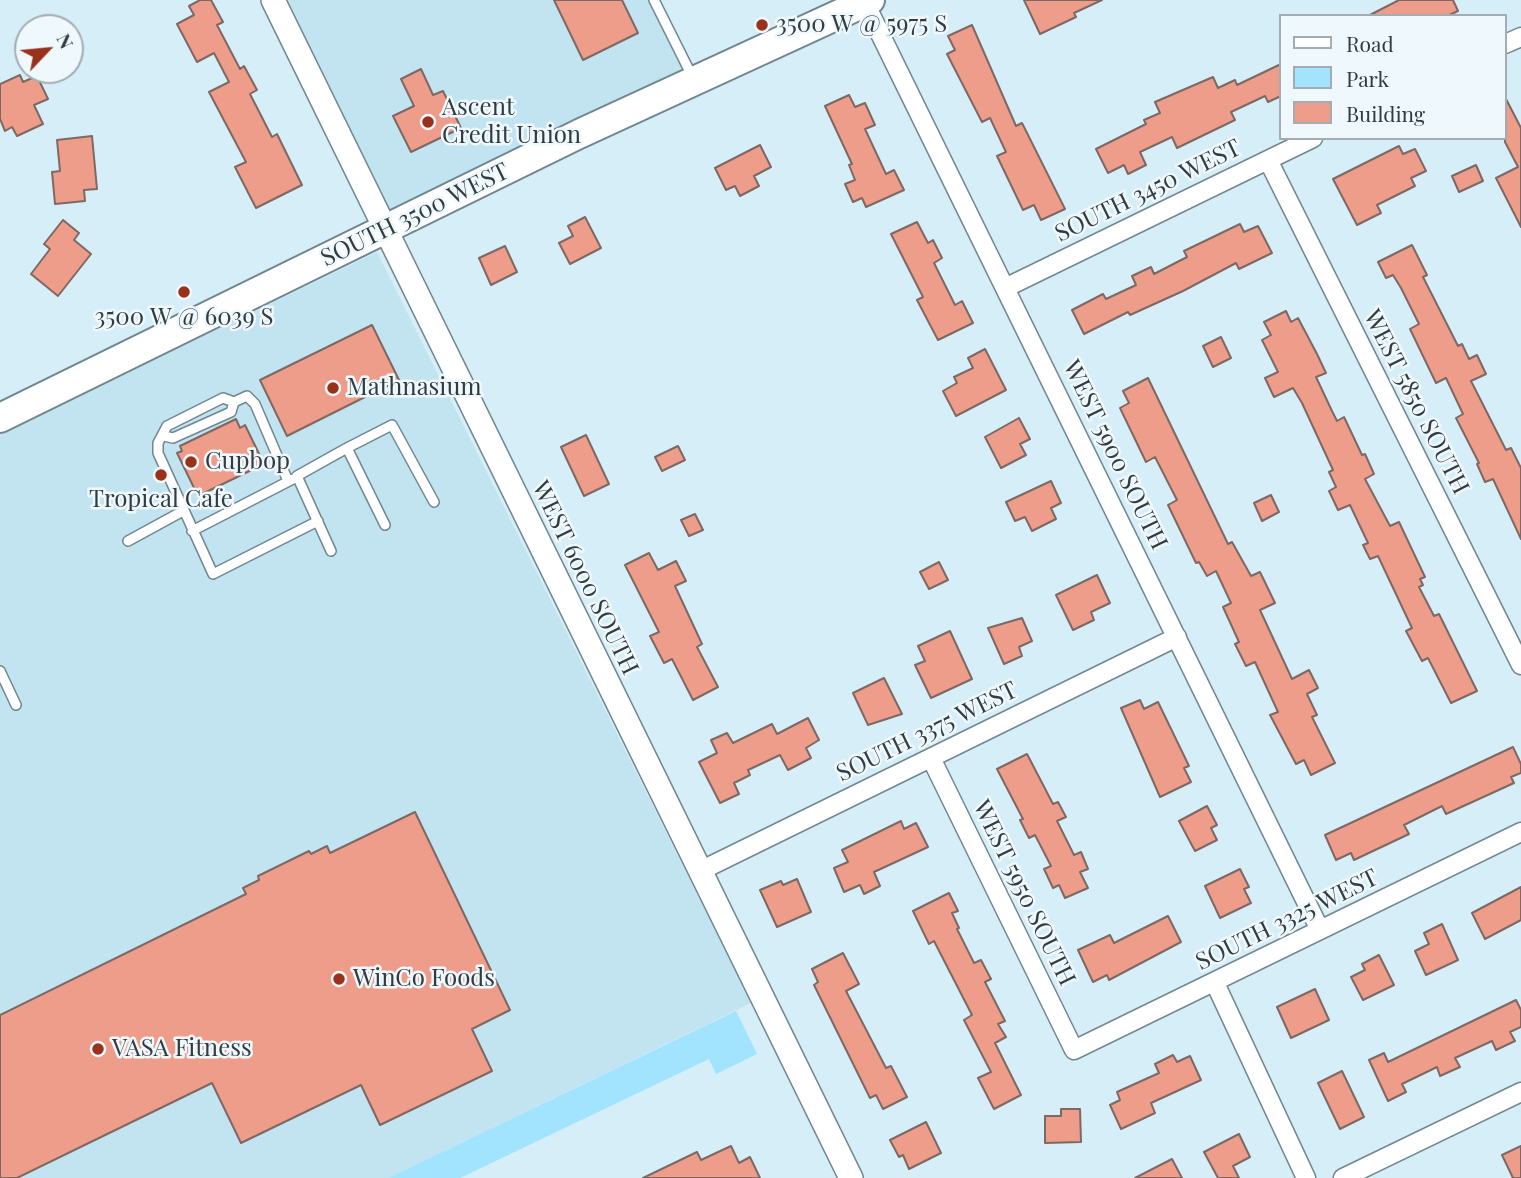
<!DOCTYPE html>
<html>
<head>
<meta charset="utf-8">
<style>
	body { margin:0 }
	#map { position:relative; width:1521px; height:1178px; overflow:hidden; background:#d6eef8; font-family:"Playfair Display",serif }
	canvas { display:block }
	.legend { position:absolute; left:1279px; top:14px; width:228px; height:126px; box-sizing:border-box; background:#eff9fd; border:2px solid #a3adb1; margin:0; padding:9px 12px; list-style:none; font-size:21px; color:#323b3f }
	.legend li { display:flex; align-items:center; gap:14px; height:35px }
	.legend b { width:35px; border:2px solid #a3adb1 }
	.north { position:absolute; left:14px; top:14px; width:70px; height:70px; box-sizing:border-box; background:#eff9fd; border:2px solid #a3adb1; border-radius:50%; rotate:64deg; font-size:19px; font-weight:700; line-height:28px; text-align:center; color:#323b3f }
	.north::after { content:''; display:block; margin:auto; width:24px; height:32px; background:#9a311b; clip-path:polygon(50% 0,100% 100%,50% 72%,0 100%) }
</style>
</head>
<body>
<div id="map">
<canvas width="1521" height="1178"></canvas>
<ul class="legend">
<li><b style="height:9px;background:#fff"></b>Road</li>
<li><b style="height:19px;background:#a2e3fe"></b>Park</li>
<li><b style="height:19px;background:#ee9d8b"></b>Building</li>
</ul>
<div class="north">N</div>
</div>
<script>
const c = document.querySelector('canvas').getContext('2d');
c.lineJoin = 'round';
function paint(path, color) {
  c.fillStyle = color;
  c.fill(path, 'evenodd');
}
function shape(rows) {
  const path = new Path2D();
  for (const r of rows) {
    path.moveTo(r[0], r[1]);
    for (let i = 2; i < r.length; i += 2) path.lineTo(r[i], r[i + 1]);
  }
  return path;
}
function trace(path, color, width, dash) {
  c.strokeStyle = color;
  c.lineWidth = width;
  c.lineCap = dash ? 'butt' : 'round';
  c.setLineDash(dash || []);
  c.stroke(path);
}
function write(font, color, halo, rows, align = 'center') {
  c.font = font + ' "Playfair Display",serif';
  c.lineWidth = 5;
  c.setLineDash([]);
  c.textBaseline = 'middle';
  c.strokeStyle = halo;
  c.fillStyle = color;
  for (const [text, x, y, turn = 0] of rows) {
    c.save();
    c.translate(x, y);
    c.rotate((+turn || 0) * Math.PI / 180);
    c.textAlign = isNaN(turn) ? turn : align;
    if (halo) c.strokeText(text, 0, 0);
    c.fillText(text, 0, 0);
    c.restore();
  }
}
paint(shape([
	[285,0,649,0,683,69,385,216],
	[377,252,751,1003,388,1178,0,1178,0,435]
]), '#c2e3f0');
paint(shape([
	[736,1011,757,1054,716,1074,709,1059,460,1178,388,1178]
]), '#a2e3fe');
const building = shape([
	[200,0,211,0,223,22,217,25,240,69,244,66,257,90,250,94,272,137,277,134,302,185,256,208,235,167,246,162,209,92,229,82,214,53,197,62,177,24,194,15,189,6,200,0],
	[554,0,622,0,638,33,583,60,554,0],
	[1024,0,1102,0,1074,13,1076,17,1040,34,1024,0],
	[1399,0,1453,0,1458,11,1447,16,1368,16,1399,0],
	[972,25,1016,126,1022,123,1065,209,1041,220,1034,205,1023,210,997,156,1006,152,990,118,982,122,947,54,955,50,948,36,972,25],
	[1281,64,1281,96,1268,102,1265,96,1231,112,1235,120,1177,148,1172,137,1140,152,1146,165,1128,174,1124,165,1108,173,1096,149,1146,124,1144,120,1160,113,1155,102,1213,77,1218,88,1235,80,1237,85,1281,64],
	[421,69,433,95,443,91,461,128,411,152,393,116,414,106,401,79,421,69],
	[20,75,23,82,37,76,48,99,34,105,43,124,17,136,12,127,5,131,0,119,0,84,20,75],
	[849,95,855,107,865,103,875,125,865,129,886,174,894,170,904,190,866,207,862,198,853,202,845,184,855,180,849,165,852,164,825,106,849,95],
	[1505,97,1521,128,1521,227,1496,178,1518,167,1505,142,1505,97],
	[92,136,97,189,84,190,85,201,55,204,52,172,60,171,57,140,92,136],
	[760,145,771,167,754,176,759,186,740,196,735,186,726,190,715,168,760,145],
	[1399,146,1403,154,1415,149,1426,171,1411,178,1415,186,1377,205,1381,213,1357,225,1333,179,1399,146],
	[1476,165,1483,181,1459,192,1452,176,1476,165],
	[585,217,601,248,570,264,559,243,573,236,568,226,585,217],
	[63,220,79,233,74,240,91,254,58,296,31,274,50,249,44,244,63,220],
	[917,222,928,243,933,240,942,258,934,263,955,305,962,301,973,323,938,340,917,300,923,297,891,234,917,222],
	[1240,224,1244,232,1258,226,1272,253,1239,269,1236,263,1183,291,1130,315,1128,312,1084,334,1072,310,1103,294,1106,299,1136,285,1132,276,1151,267,1154,274,1187,257,1184,251,1240,224],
	[1412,245,1427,275,1423,277,1458,346,1462,344,1469,359,1477,355,1486,374,1471,381,1506,450,1511,448,1521,468,1521,539,1493,479,1485,482,1477,464,1479,463,1456,418,1463,414,1446,378,1436,383,1410,329,1419,324,1401,288,1393,275,1386,278,1378,262,1412,245],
	[505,246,517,272,491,285,479,258,505,246],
	[1286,311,1291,322,1298,318,1317,354,1326,373,1316,377,1332,411,1337,421,1344,417,1362,455,1365,454,1374,474,1365,479,1390,526,1399,522,1425,577,1420,579,1423,585,1419,587,1434,616,1439,614,1477,691,1451,703,1428,658,1422,661,1406,631,1412,628,1378,556,1370,559,1363,545,1368,543,1350,505,1338,510,1329,491,1336,487,1329,472,1333,470,1302,403,1293,388,1274,397,1265,378,1278,372,1262,340,1271,335,1264,322,1286,311],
	[372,325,399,380,287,436,260,380,372,325],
	[1221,337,1231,358,1213,367,1203,346,1221,337],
	[985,349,1006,390,956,416,943,391,957,383,954,377,973,368,968,358,985,349],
	[1148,378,1228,544,1232,542,1251,576,1260,572,1275,603,1260,610,1292,679,1309,670,1318,688,1307,694,1317,715,1312,717,1335,763,1311,775,1304,760,1296,764,1270,715,1278,712,1255,662,1246,666,1235,644,1239,642,1223,607,1231,603,1216,571,1207,576,1199,562,1196,563,1168,505,1177,500,1155,457,1146,462,1120,408,1129,403,1123,391,1148,378],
	[1019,418,1030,439,1020,444,1026,455,1001,468,985,437,1019,418],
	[236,419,240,428,245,425,264,464,198,496,177,453,182,451,180,446,236,419],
	[586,435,609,484,584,496,561,447,586,435],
	[678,446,685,460,662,471,655,457,678,446],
	[1051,481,1061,503,1051,508,1056,519,1032,531,1025,517,1015,521,1006,502,1051,481],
	[1271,495,1279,512,1262,521,1254,503,1271,495],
	[695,514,703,530,689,536,681,520,695,514],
	[649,553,658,570,676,561,686,581,675,586,702,644,697,647,718,687,693,700,672,659,664,663,650,636,659,632,625,565,649,553],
	[939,562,948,580,929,589,920,572,939,562],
	[1097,575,1110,603,1091,612,1094,620,1073,630,1056,595,1097,575],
	[1022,618,1032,641,1019,647,1022,656,1004,664,988,628,1022,618],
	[950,631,972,679,931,698,915,665,925,661,918,646,950,631],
	[884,678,902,714,868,725,853,693,884,678],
	[1140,700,1144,709,1158,702,1189,766,1184,768,1191,782,1160,797,1121,708,1140,700],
	[808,718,819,740,806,748,811,758,788,770,780,755,748,770,750,775,734,783,739,794,720,803,699,762,717,753,711,740,727,733,733,743,772,724,777,734,808,718],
	[1513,747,1521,764,1521,773,1511,777,1514,783,1446,814,1442,806,1404,825,1409,834,1354,860,1351,853,1336,860,1325,835,1513,747],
	[1027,754,1053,804,1058,802,1066,817,1057,821,1074,855,1081,852,1088,869,1080,872,1088,888,1065,898,1059,885,1053,888,1044,869,1051,866,1035,835,1029,838,1020,820,1023,819,997,769,1027,754],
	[1207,806,1217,825,1211,828,1217,840,1195,851,1179,821,1207,806],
	[415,812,510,1010,472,1029,492,1071,380,1125,361,1085,241,1143,212,1083,17,1178,0,1178,0,1015,246,894,243,888,259,880,258,876,309,851,311,854,327,846,330,853,415,812],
	[901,821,904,829,916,823,928,847,874,872,880,886,864,894,860,885,844,892,834,868,848,862,842,850,901,821],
	[1240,869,1249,887,1244,889,1251,903,1220,918,1205,886,1240,869],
	[797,879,811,912,777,927,760,890,781,881,783,885,797,879],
	[1521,887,1521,920,1485,939,1472,913,1521,887],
	[949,893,958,911,952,913,959,928,957,929,974,963,981,960,991,979,985,982,1005,1021,998,1024,1006,1037,995,1043,1021,1095,994,1109,978,1078,991,1072,964,1020,972,1015,934,941,929,944,913,911,949,893],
	[1168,916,1181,942,1109,980,1107,975,1093,982,1078,950,1110,935,1114,943,1168,916],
	[1442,924,1458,960,1426,975,1415,951,1429,944,1424,933,1442,924],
	[843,953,859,984,846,991,886,1068,891,1066,907,1097,883,1109,876,1095,870,1098,814,985,818,982,812,969,843,953],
	[1379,955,1394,985,1363,1000,1351,977,1365,970,1362,964,1379,955],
	[1315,989,1329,1020,1291,1038,1277,1007,1315,989],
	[1516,1000,1521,1010,1521,1027,1510,1032,1515,1041,1496,1050,1492,1041,1455,1058,1460,1067,1440,1076,1437,1067,1402,1084,1406,1092,1388,1101,1369,1060,1384,1053,1388,1062,1516,1000],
	[1173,1055,1177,1062,1190,1056,1201,1080,1151,1103,1155,1113,1121,1129,1110,1105,1120,1100,1117,1092,1159,1073,1155,1064,1173,1055],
	[1342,1071,1364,1117,1340,1129,1318,1083,1342,1071],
	[1061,1109,1080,1109,1081,1142,1045,1143,1045,1116,1061,1116,1061,1109],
	[926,1122,941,1153,909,1169,903,1155,899,1157,890,1140,926,1122],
	[1239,1134,1250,1157,1233,1166,1239,1178,1218,1178,1204,1152,1239,1134],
	[731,1146,739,1163,750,1157,760,1178,643,1178,697,1152,701,1160,731,1146],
	[1521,1146,1521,1178,1513,1178,1502,1155,1521,1146],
	[1172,1159,1182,1178,1135,1178,1172,1159]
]);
paint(building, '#ee9d8b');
trace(building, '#7e6863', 2);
const service = shape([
	[654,0,692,76],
	[234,402,223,398,167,426,158,443,158,453,213,574,318,521],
	[164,436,173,438,231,412,234,402,247,396,255,404,288,481],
	[385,525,347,448,392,425,434,502],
	[192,531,293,479],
	[128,541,183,511],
	[331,551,297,476,347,448],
	[0,671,16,705]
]);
const minor = shape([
	[865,3,1320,930],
	[1505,44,1521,37],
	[1268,160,1521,665],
	[1005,288,1313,138],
	[931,758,1074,1050,1521,832],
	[700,871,1177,637],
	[1215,983,1306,1178],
	[1343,1178,1521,1092]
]);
const tertiary = shape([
	[273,0,851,1178]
]);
const primary = shape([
	[0,418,579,134,870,0]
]);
trace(service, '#718790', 12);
trace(minor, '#718790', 21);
trace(tertiary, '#718790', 26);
trace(primary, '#718790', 32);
trace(service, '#fff', 9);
trace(minor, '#fff', 18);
trace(tertiary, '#fff', 23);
trace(primary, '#fff', 28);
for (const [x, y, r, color] of [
	[762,25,7,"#9a311b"],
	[428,122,7,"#9a311b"],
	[184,292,7,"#9a311b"],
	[333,388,7,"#9a311b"],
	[191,462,7,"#9a311b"],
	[161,475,7,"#9a311b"],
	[339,979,7,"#9a311b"],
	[98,1049,7,"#9a311b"]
]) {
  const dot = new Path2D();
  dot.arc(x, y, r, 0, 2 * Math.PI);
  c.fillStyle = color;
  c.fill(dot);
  trace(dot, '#eff9fd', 2.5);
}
write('24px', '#323b3f', '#eff9fd', [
	["3500 W @ 5975 S",776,25],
	["Ascent",442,108],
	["Credit Union",442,136],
	["3500 W @ 6039 S",184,318,"center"],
	["Mathnasium",347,388],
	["Cupbop",205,462],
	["Tropical Cafe",161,500,"center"],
	["WinCo Foods",353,979],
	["VASA Fitness",112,1049]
], 'left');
write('24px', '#323b3f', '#eff9fd', [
	["SOUTH 3450 WEST",1148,191,-26],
	["SOUTH 3500 WEST",415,215,-26],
	["WEST 5850 SOUTH",1416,402,63],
	["WEST 5900 SOUTH",1115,455,64],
	["WEST 6000 SOUTH",585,578,64],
	["SOUTH 3375 WEST",927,732,-26],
	["WEST 5950 SOUTH",1024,893,64],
	["SOUTH 3325 WEST",1287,920,-26]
]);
</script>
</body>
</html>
